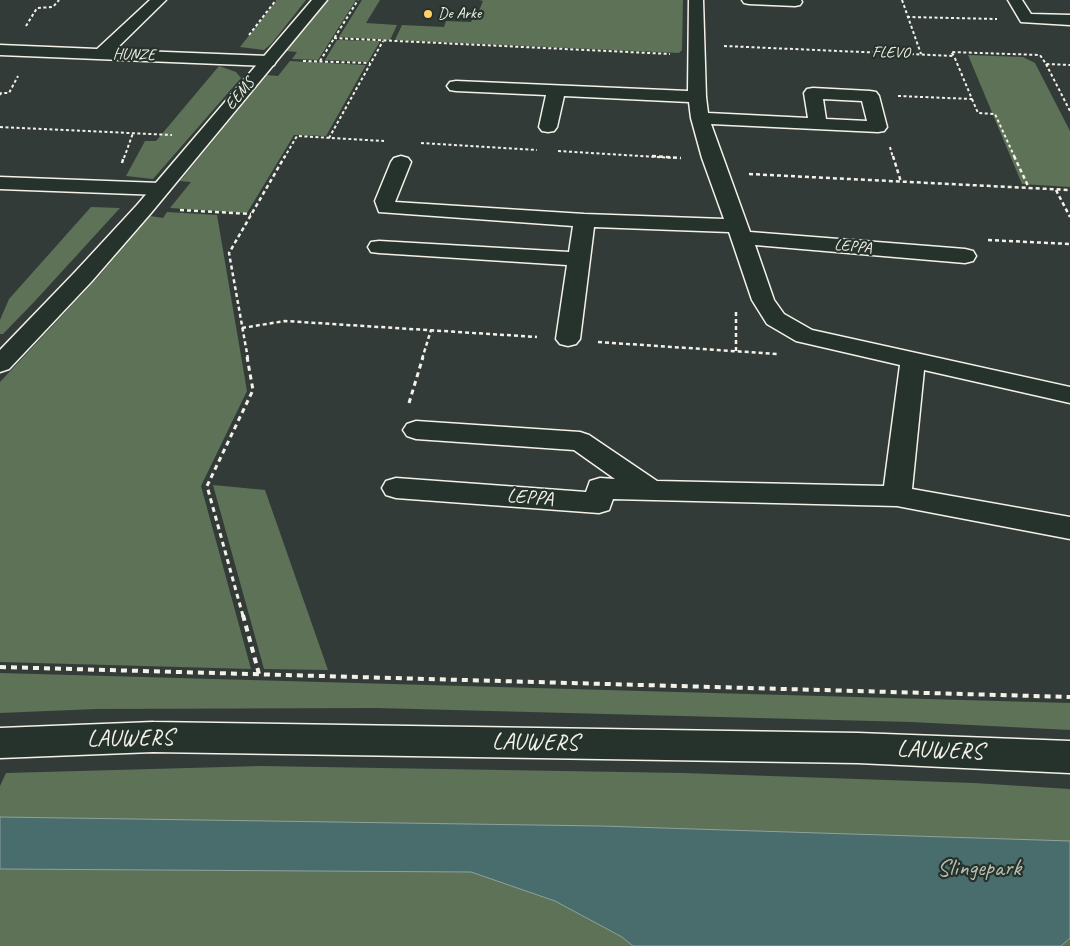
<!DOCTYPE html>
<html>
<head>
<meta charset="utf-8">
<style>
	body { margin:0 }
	canvas { display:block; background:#323b38 }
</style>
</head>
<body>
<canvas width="1070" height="946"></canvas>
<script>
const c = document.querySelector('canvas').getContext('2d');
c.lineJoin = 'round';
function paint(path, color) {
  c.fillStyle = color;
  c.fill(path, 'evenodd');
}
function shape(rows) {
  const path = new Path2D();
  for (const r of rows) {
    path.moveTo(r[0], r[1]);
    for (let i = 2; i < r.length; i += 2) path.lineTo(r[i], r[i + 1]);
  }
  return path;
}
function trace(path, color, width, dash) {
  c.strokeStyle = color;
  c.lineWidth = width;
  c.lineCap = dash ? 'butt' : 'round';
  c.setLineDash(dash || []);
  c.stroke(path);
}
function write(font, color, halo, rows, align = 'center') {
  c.font = font + ' Caveat,sans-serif';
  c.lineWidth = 4.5;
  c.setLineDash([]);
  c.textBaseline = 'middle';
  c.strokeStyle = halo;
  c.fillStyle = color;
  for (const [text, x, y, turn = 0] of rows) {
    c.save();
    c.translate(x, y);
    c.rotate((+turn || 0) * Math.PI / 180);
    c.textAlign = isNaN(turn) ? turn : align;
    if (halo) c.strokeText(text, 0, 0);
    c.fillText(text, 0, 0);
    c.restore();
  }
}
paint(shape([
	[277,0,306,0,272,43,264,50,240,47],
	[328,0,356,0,318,60,292,59,297,52,286,51],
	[362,0,380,0,366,23,397,25,390,40,339,37],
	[479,0,683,0,682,50,679,53,395,40,402,25,444,27,446,21,471,22,473,18,476,18,483,1],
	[337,40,379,41,379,43,368,62,325,60],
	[968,55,1023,57,1035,63,1070,131,1070,187,1022,184],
	[290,61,366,65,326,136,294,135,247,213,170,208,191,182,180,181,267,75,278,76],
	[219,66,236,72,241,78,153,179,126,176,145,141,156,141],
	[91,207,120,208,34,302,3,334,0,334,0,320,9,299],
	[167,212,217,215,247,391,201,486,251,669,0,662,0,382,99,276,150,216,163,218],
	[213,485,265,490,328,670,264,669],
	[0,673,1070,703,1070,730,911,722,377,708,96,709,0,713],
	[261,766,683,773,974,783,1070,789,1070,946,0,946,0,786,6,773]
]), '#5d7256');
const water = shape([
	[0,817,601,826,1070,841,1070,938,1061,946,633,946,622,937,555,901,471,872,0,869,0,817]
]);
paint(water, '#496d6d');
trace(water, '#8da29e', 1);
const street = shape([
	[150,0,166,0,115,50,268,56,274,57,276,61,274,65,268,66,0,55,0,45,97,49,150,0],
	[689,0,703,0,706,97,708,113,808,118,804,93,807,89,813,88,870,91,876,92,879,96,887,127,884,131,878,132,711,124,750,232,965,249,973,251,976,256,973,261,965,263,755,245,774,300,784,314,812,330,1070,387,1070,403,924,370,912,489,1070,517,1070,539,897,506,613,499,609,510,599,513,396,498,386,495,382,488,386,481,396,478,586,492,590,481,600,478,615,479,574,450,416,439,407,436,403,430,407,424,416,421,580,432,589,435,657,481,884,486,900,365,796,341,767,324,752,300,729,232,594,227,580,339,576,344,568,346,560,344,556,339,567,265,379,253,371,252,368,247,371,242,379,241,569,252,573,226,379,212,375,201,391,162,394,158,401,156,408,158,411,162,395,202,584,214,724,219,702,158,691,118,689,102,564,96,557,127,554,131,548,132,542,131,539,127,546,95,456,91,450,90,447,86,450,82,456,81,688,91,689,0],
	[823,99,862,101,867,121,826,119,823,99],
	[742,0,801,0,802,2,800,5,795,6,749,4,744,3,742,0],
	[1008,0,1022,0,1031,14,1070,15,1070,25,1021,22,1008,0],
	[0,177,160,183,167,185,170,189,167,193,160,195,0,189,0,177]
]);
const secondary = shape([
	[312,0,327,0,151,213,92,281,9,369,0,372,0,350,76,271,137,205,312,0],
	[153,722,858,733,1070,741,1070,773,858,763,153,752,0,758,0,728,153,722]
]);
trace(street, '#f4f1e8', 3);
trace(secondary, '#f4f1e8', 3);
trace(shape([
	[902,0,921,54],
	[907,17,997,19],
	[26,26,37,8,53,7,59,0],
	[249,35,276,0],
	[334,38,670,54],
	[724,46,954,56,951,52,1040,55,1046,64,1070,65],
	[303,61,370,63],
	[320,61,358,0],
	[1046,64,1070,111],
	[0,95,1,93,9,93,18,76],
	[898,96,972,99,954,56],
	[972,99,978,113,995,114,1015,158],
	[0,127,172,135],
	[329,138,383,41],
	[421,143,537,150],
	[890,147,893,158],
	[558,151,674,158],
	[124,158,133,133],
	[284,158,297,136,384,141]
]), '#f4f1e8', 2, [3, 2.5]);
trace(shape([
	[652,156,681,158],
	[893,156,901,182],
	[1014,156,1029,188],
	[122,163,124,156],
	[749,174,1070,190],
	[1056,190,1070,217],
	[180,210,251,214],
	[988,240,1070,244],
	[736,312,736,352],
	[242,328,285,321,537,337],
	[598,342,777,354],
	[248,359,229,253,285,156],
	[422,359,431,330]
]), '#f4f1e8', 2.5, [4, 3]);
trace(shape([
	[409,403,423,357],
	[243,616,207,486,253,390,247,357]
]), '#f4f1e8', 3, [5, 4]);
trace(shape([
	[243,615,259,674],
	[0,667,1070,697]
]), '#f4f1e8', 4, [6, 5]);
paint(street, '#26332d');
paint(secondary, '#26332d');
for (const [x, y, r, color] of [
	[428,14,5,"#ffd166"]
]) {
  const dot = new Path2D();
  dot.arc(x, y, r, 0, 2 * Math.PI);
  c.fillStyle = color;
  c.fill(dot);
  trace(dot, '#26332d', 2);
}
write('16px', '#f4f1e8', '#26332d', [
	["De Arke",438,14]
], 'left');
write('16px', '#f4f1e8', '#26332d', [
	["FLEVO",891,53,2],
	["HUNZE",134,55,2],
	["EEMS",240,94,-50],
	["LEPPA",853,247,5]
]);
write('20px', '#f4f1e8', '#26332d', [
	["LEPPA",530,498,4]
]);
write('24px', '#f4f1e8', '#26332d', [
	["LAUWERS",130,739,-1],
	["LAUWERS",535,743,1],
	["LAUWERS",940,751,2]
]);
write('24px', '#b8beae', '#26332d', [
	["Slingepark",979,869]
]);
</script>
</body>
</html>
